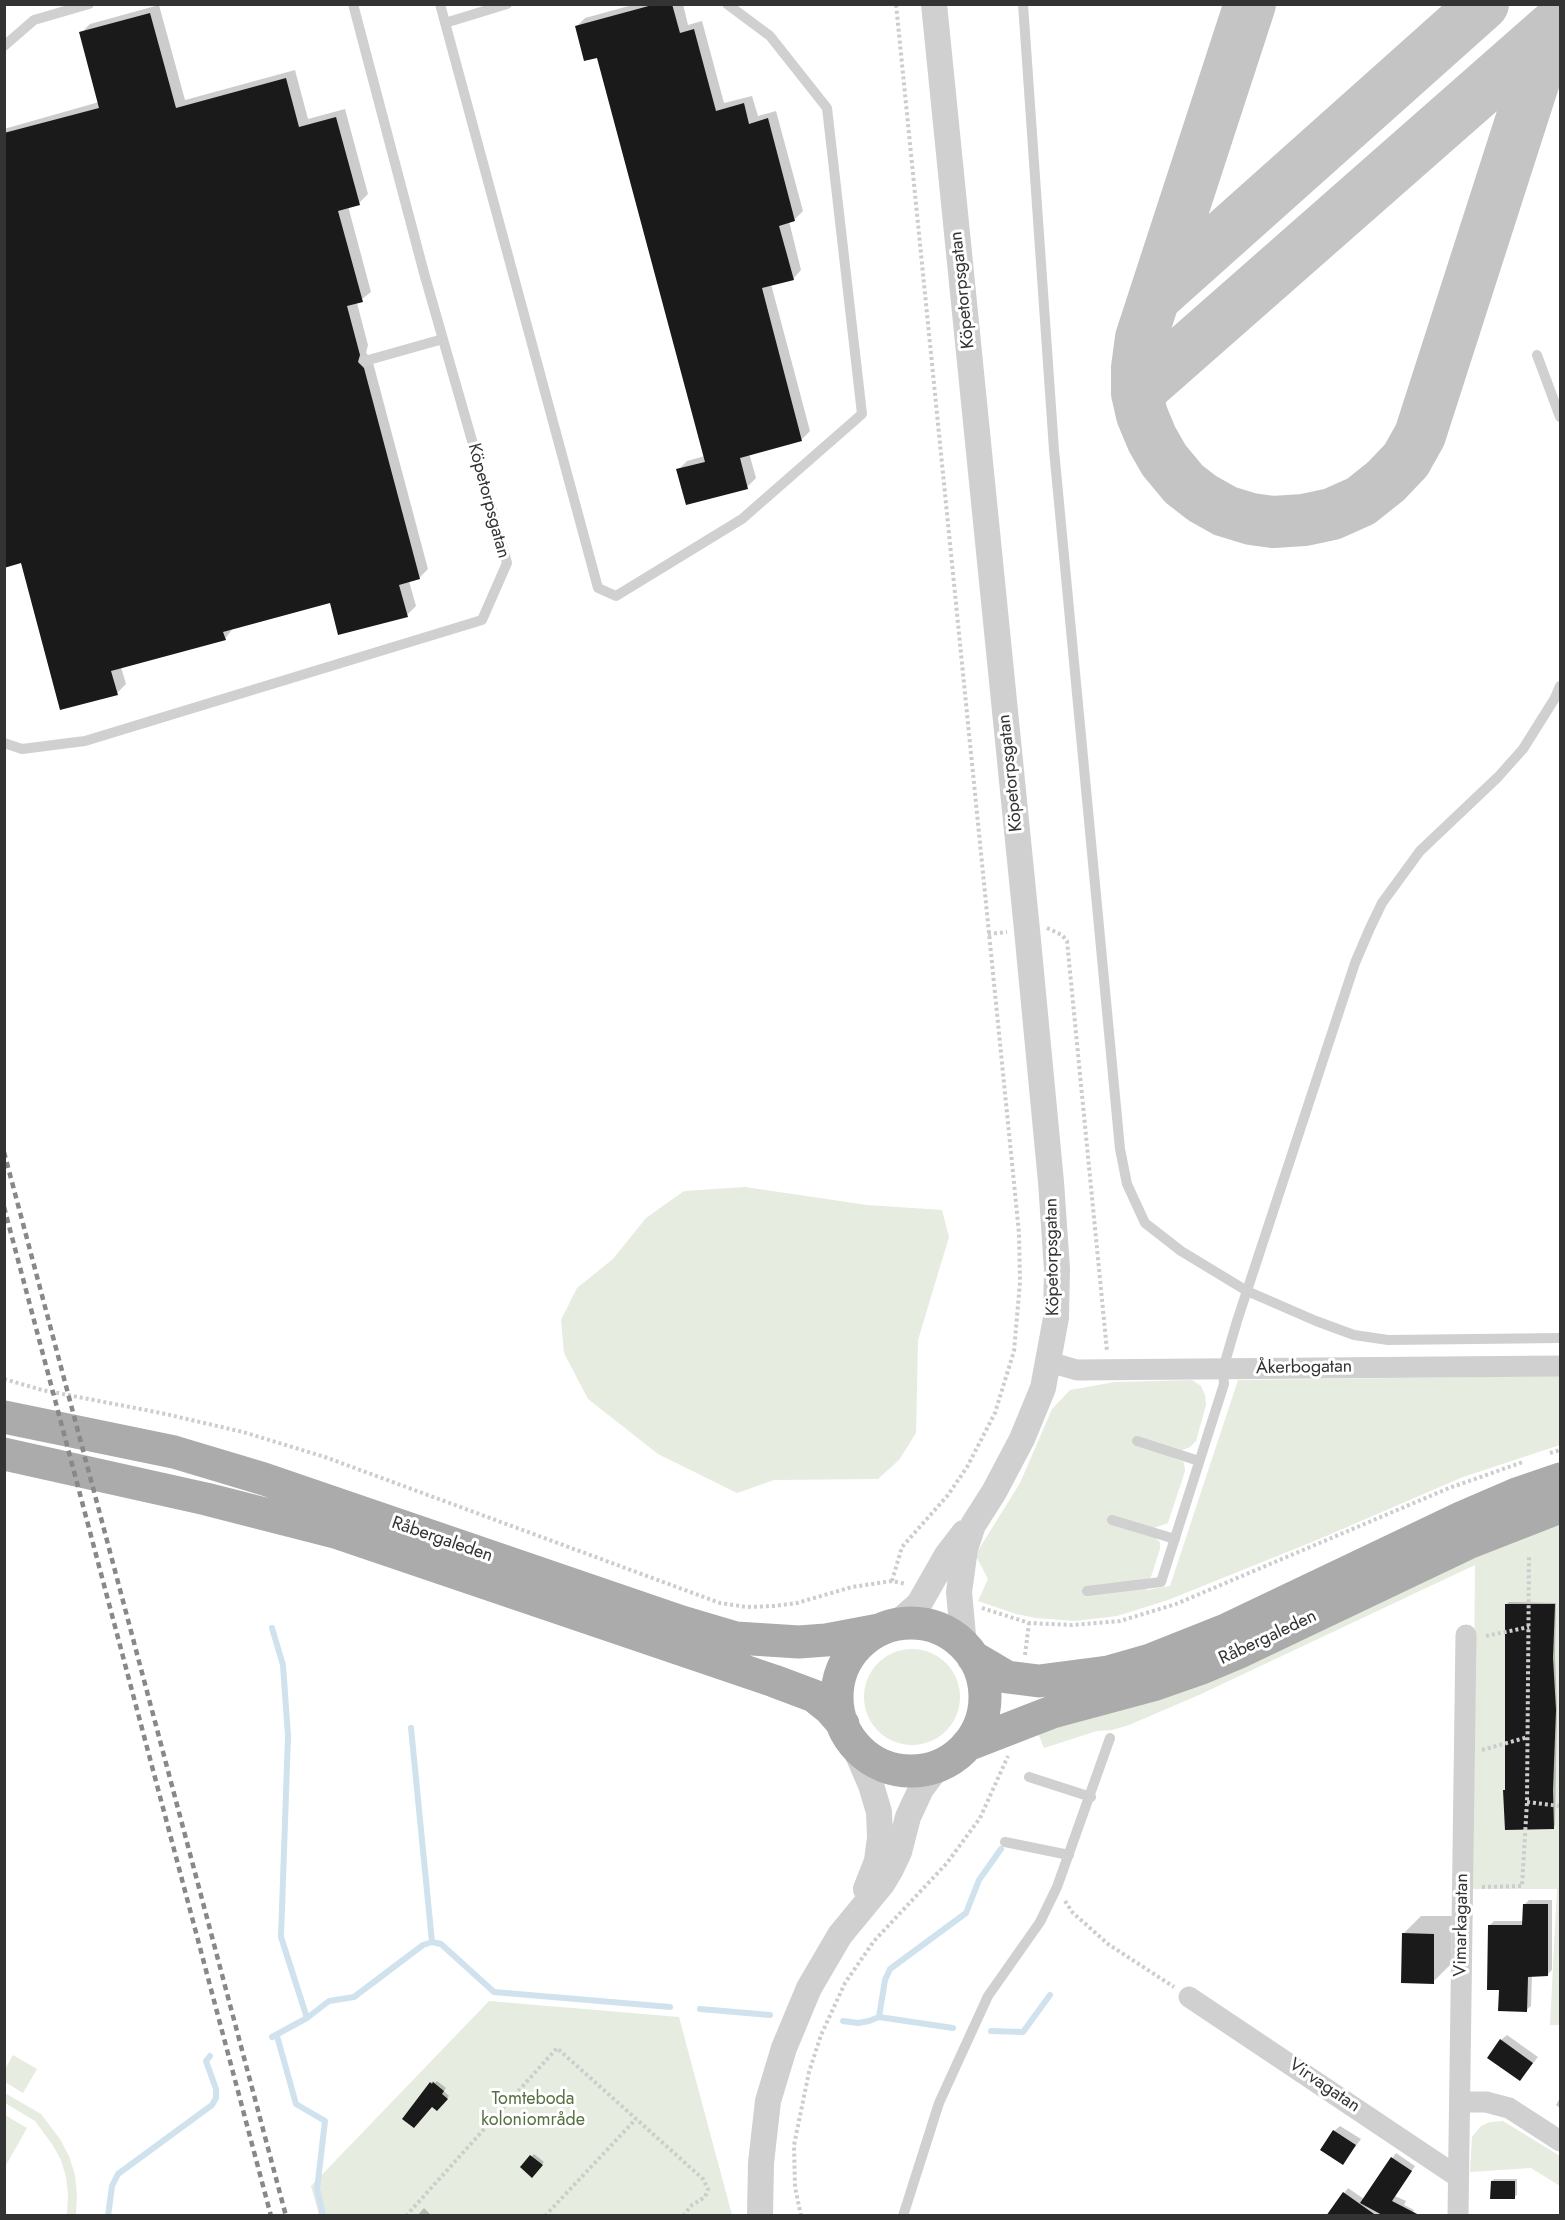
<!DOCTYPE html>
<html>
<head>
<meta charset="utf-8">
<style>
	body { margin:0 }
	#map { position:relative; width:1565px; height:2220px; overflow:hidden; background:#fff; font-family:Jost,sans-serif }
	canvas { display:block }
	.frame { position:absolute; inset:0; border:6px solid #333; pointer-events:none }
</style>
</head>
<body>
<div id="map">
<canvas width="1565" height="2220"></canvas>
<div class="frame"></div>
</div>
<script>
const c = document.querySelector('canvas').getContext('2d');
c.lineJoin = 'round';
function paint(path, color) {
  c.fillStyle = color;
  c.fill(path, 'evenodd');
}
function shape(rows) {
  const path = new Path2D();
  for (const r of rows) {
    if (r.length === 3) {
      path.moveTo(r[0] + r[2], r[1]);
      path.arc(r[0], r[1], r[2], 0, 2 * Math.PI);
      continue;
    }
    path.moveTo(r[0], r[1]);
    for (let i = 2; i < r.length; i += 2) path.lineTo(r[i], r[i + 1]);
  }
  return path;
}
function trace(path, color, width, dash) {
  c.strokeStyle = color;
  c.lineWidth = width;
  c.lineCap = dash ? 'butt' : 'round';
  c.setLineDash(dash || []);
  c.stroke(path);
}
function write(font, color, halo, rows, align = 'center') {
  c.font = font + ' Jost,sans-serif';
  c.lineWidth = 6;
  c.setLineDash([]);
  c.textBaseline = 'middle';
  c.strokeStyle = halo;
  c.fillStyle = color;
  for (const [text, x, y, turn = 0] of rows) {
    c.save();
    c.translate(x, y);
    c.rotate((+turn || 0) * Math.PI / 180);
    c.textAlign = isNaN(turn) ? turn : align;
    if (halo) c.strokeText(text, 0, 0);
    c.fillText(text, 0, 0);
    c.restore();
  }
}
paint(shape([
	[745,1187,867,1205,942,1210,949,1237,918,1340,916,1433,899,1460,878,1479,774,1480,737,1493,658,1454,588,1399,564,1353,561,1320,577,1288,613,1259,646,1218,684,1191],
	[1560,1376,1560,1445,1463,1477,1317,1540,1168,1600,1117,1616,1075,1621,1036,1618,1016,1614,978,1601,988,1579,976,1556,979,1549,1020,1483,1052,1409,1070,1390,1115,1382,1192,1380,1201,1386,1205,1395,1206,1405,1196,1441,1190,1447,1180,1451,1133,1443,1184,1462,1185,1471,1168,1523,1154,1528,1110,1516,1108,1522,1154,1537,1160,1542,1160,1549,1151,1577,1147,1580,1144,1588,1147,1590,1170,1586,1238,1380],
	[1560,1521,1560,2025,1550,2025,1557,1889,1472,1889,1475,1565,1199,1695,1129,1725,1112,1730,1097,1731,1044,1748,1038,1733],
	[912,1697,48],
	[489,2001,679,2017,732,2215,319,2215,311,2186],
	[13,2055,37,2069,23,2093,5,2082,5,2069],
	[5,2093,41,2114,60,2139,69,2156,75,2175,77,2195,76,2215,67,2215,68,2195,66,2177,61,2160,52,2144,35,2121,5,2103],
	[5,2115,27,2128,5,2167],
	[1503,2121,1560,2156,1560,2186,1531,2168,1470,2172,1472,2137,1481,2126,1490,2122]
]), '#e6ecdf');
paint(shape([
	[636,4,683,4,688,25,702,21,724,103,752,96,758,116,776,111,803,211,794,220,789,221,801,270,793,279,771,284,810,431,801,440,749,453,756,478,747,487,678,470,687,461,705,456,599,56,576,27,585,18],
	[159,5,185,100,295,70,308,119,345,109,368,194,359,203,348,206,371,292,357,303,368,345,366,353,372,359,428,569,419,578,409,581,416,606,407,615,331,601,233,628,225,639,121,667,126,684,117,693,22,561,4,566,4,129,99,102,81,33,90,24],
	[1509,1602,1556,1603,1555,1655,1557,1707,1555,1825,1553,1828,1506,1789,1507,1604],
	[1529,1900,1552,1900,1552,1970,1547,1975,1532,1975,1531,2006,1526,2010,1500,1989,1490,1925,1494,1921,1524,1921,1524,1905],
	[1421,1916,1452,1916,1451,1964,1433,1982,1403,1934],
	[1507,2035,1538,2057,1520,2079,1501,2040],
	[433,2081,435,2083,437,2081,446,2088,444,2091,449,2096,437,2109,432,2105,431,2083],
	[1560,2098,1560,2108,1556,2105],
	[1340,2126,1361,2139,1343,2163,1334,2131],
	[1396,2153,1415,2166,1395,2196,1406,2201,1404,2205,1414,2210,1411,2216,1338,2216,1331,2211,1348,2188,1364,2199],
	[534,2154,544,2162,532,2176,522,2167],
	[1494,2179,1517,2179,1517,2195,1514,2197,1492,2181],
	[424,2208,432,2216,417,2216]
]), '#0003');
trace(shape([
	[272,1628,283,1665,288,1736,281,1937,307,2018],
	[411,1728,432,1942],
	[700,2009,770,2015],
	[879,2017,885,1980,890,1969,966,1913,979,1880,1001,1849],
	[843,2021,858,2023,869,2021,879,2017,953,2028],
	[991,2031,1023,2032,1050,1995],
	[277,2036,296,2104,325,2121,317,2189,323,2216],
	[272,2037,307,2018,329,2001,354,1997,423,1945,432,1942,441,1944,494,1992,670,2007],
	[108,2216,112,2186,118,2174,212,2105,216,2098,216,2089,206,2061,210,2056]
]), '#cfe2ee', 6);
trace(shape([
	[1250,4,1141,338,1137,368,1137,393,1142,415,1152,439,1164,460,1184,484,1202,498,1225,511,1251,519,1273,522,1304,520,1332,514,1361,501,1386,481,1406,460,1420,435,1539,65,1545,48,1560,21],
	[1155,297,1483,4],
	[1137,393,1552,28]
]), '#c4c4c4', 52);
paint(shape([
	[656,4,672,4,680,33,694,29,716,111,744,103,749,124,768,118,795,221,779,226,794,280,762,288,802,441,740,458,748,489,686,505,676,469,705,462,597,58,584,61,575,26],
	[150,13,176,108,286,78,299,127,336,117,360,205,338,211,363,302,347,306,360,355,358,362,364,368,420,579,399,585,408,617,338,635,330,603,223,632,226,640,111,671,118,695,60,710,21,563,4,568,4,133,99,108,79,32],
	[1505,1604,1555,1604,1553,1658,1556,1710,1553,1790,1554,1829,1505,1830,1503,1790,1505,1790],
	[1523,1904,1548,1904,1548,1976,1528,1977,1527,2012,1498,2011,1499,1990,1487,1990,1488,1925,1522,1925],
	[1402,1933,1434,1934,1434,1984,1401,1983],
	[1500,2039,1533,2063,1520,2081,1487,2058],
	[430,2082,432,2084,433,2082,444,2091,442,2094,448,2099,437,2111,432,2107,414,2128,402,2119],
	[1333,2130,1356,2145,1343,2165,1320,2150],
	[530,2155,543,2165,532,2178,520,2167],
	[1391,2157,1412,2171,1392,2201,1421,2216,1384,2216,1360,2203],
	[1491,2181,1515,2181,1515,2199,1490,2199],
	[1343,2192,1377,2216,1326,2216]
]), '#1a1a1a');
trace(shape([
	[1047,928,1062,935,1067,941,1107,1351],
	[988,934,1007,932],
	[4,1379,42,1390,161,1413,243,1432,325,1457,720,1603,747,1607,774,1606,797,1603,852,1587,892,1581,906,1584],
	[1550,1453,1560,1450],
	[892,1581,902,1547,948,1495,967,1467,995,1413,1014,1351,1020,1282,1019,1233,896,4],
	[982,1608,1029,1623,1072,1625,1120,1621,1176,1604,1449,1488,1523,1462],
	[1486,1636,1529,1627],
	[1025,1655,1029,1623],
	[1482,1750,1528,1737],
	[1527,1802,1560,1806],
	[1482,1887,1522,1886,1527,1802,1529,1557],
	[1065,1901,1073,1913,1108,1944,1174,1987],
	[406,2216,557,2048,703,2179,708,2189,705,2197,692,2205,683,2216],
	[545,2216,636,2119],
	[801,2216,795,2187,794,2145,809,2072,821,2035,845,1983,874,1941,947,1863,980,1818,1008,1756]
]), '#cdcdcd', 4, [3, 3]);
trace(shape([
	[440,4,598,588,616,596,742,519,862,414,827,108,770,36,727,4],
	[1023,4,1054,450,1120,1149,1127,1184,1145,1223,1181,1251,1247,1291,1316,1321,1354,1335,1388,1340,1560,1338],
	[445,23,507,4],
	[4,46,34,20,89,4],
	[1537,355,1560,417],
	[365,361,443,339],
	[4,743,22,749,85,741,482,620,507,563,424,273,353,4],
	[1137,1441,1199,1461],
	[1112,1520,1175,1539],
	[1087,1591,1161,1582,1224,1384,1223,1369,1237,1321,1355,963,1370,928,1382,903,1420,851,1498,777,1523,749,1555,698,1560,686],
	[1029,1777,1091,1797],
	[1005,1842,1069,1855],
	[903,2216,939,2103,988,1996,1040,1922,1057,1887,1110,1738]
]), '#d0d0d0', 10);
trace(shape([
	[1049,1362,1077,1370,1560,1366],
	[1189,1997,1458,2177],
	[1460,2102,1486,2102,1509,2108,1560,2141],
	[1458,2216,1466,1635]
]), '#d0d0d0', 21);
trace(shape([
	[934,4,1027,930,1051,1182,1057,1269,1056,1318,1043,1388,1022,1439,994,1492,973,1525,965,1549,959,1592,964,1646],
	[895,1625,919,1604,947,1555,964,1533],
	[852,1741,871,1785,879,1812,880,1838,877,1861,866,1889],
	[760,2216,761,2163,768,2101,784,2048,809,1988,840,1935,882,1884,891,1869,899,1852,908,1817,921,1789,939,1765]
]), '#d0d0d0', 26);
trace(shape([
	[4,1417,174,1452,264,1479,682,1622,736,1638,799,1642,826,1640,879,1630],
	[4,1454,206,1499,335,1532,774,1681,814,1696,829,1708,843,1724],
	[911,1697,74],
	[973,1657,1007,1677,1039,1681,1108,1672,1150,1660,1228,1629,1461,1518,1519,1493,1560,1479],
	[967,1745,1052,1712,1156,1684,1199,1669,1237,1653,1470,1542,1560,1507]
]), '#ababab', 33);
trace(shape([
	[4,1152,286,2216],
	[4,1207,271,2216]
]), '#888', 4.5, [6, 4.5]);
write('18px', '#333', '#fff', [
	["Köpetorpsgatan",963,290,-96],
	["Köpetorpsgatan",488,501,75],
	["Köpetorpsgatan",1011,773,-96],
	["Köpetorpsgatan",1053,1257,-91],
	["Åkerbogatan",1304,1368,-1],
	["Råbergaleden",442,1540,19],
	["Råbergaleden",1268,1638,-25],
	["Vimarkagatan",1462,1925,-89],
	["Virvagatan",1324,2086,34]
]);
write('18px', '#56703f', '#fff', [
	["Tomteboda",533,2100],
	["koloniområde",533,2121]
]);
</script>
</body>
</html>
